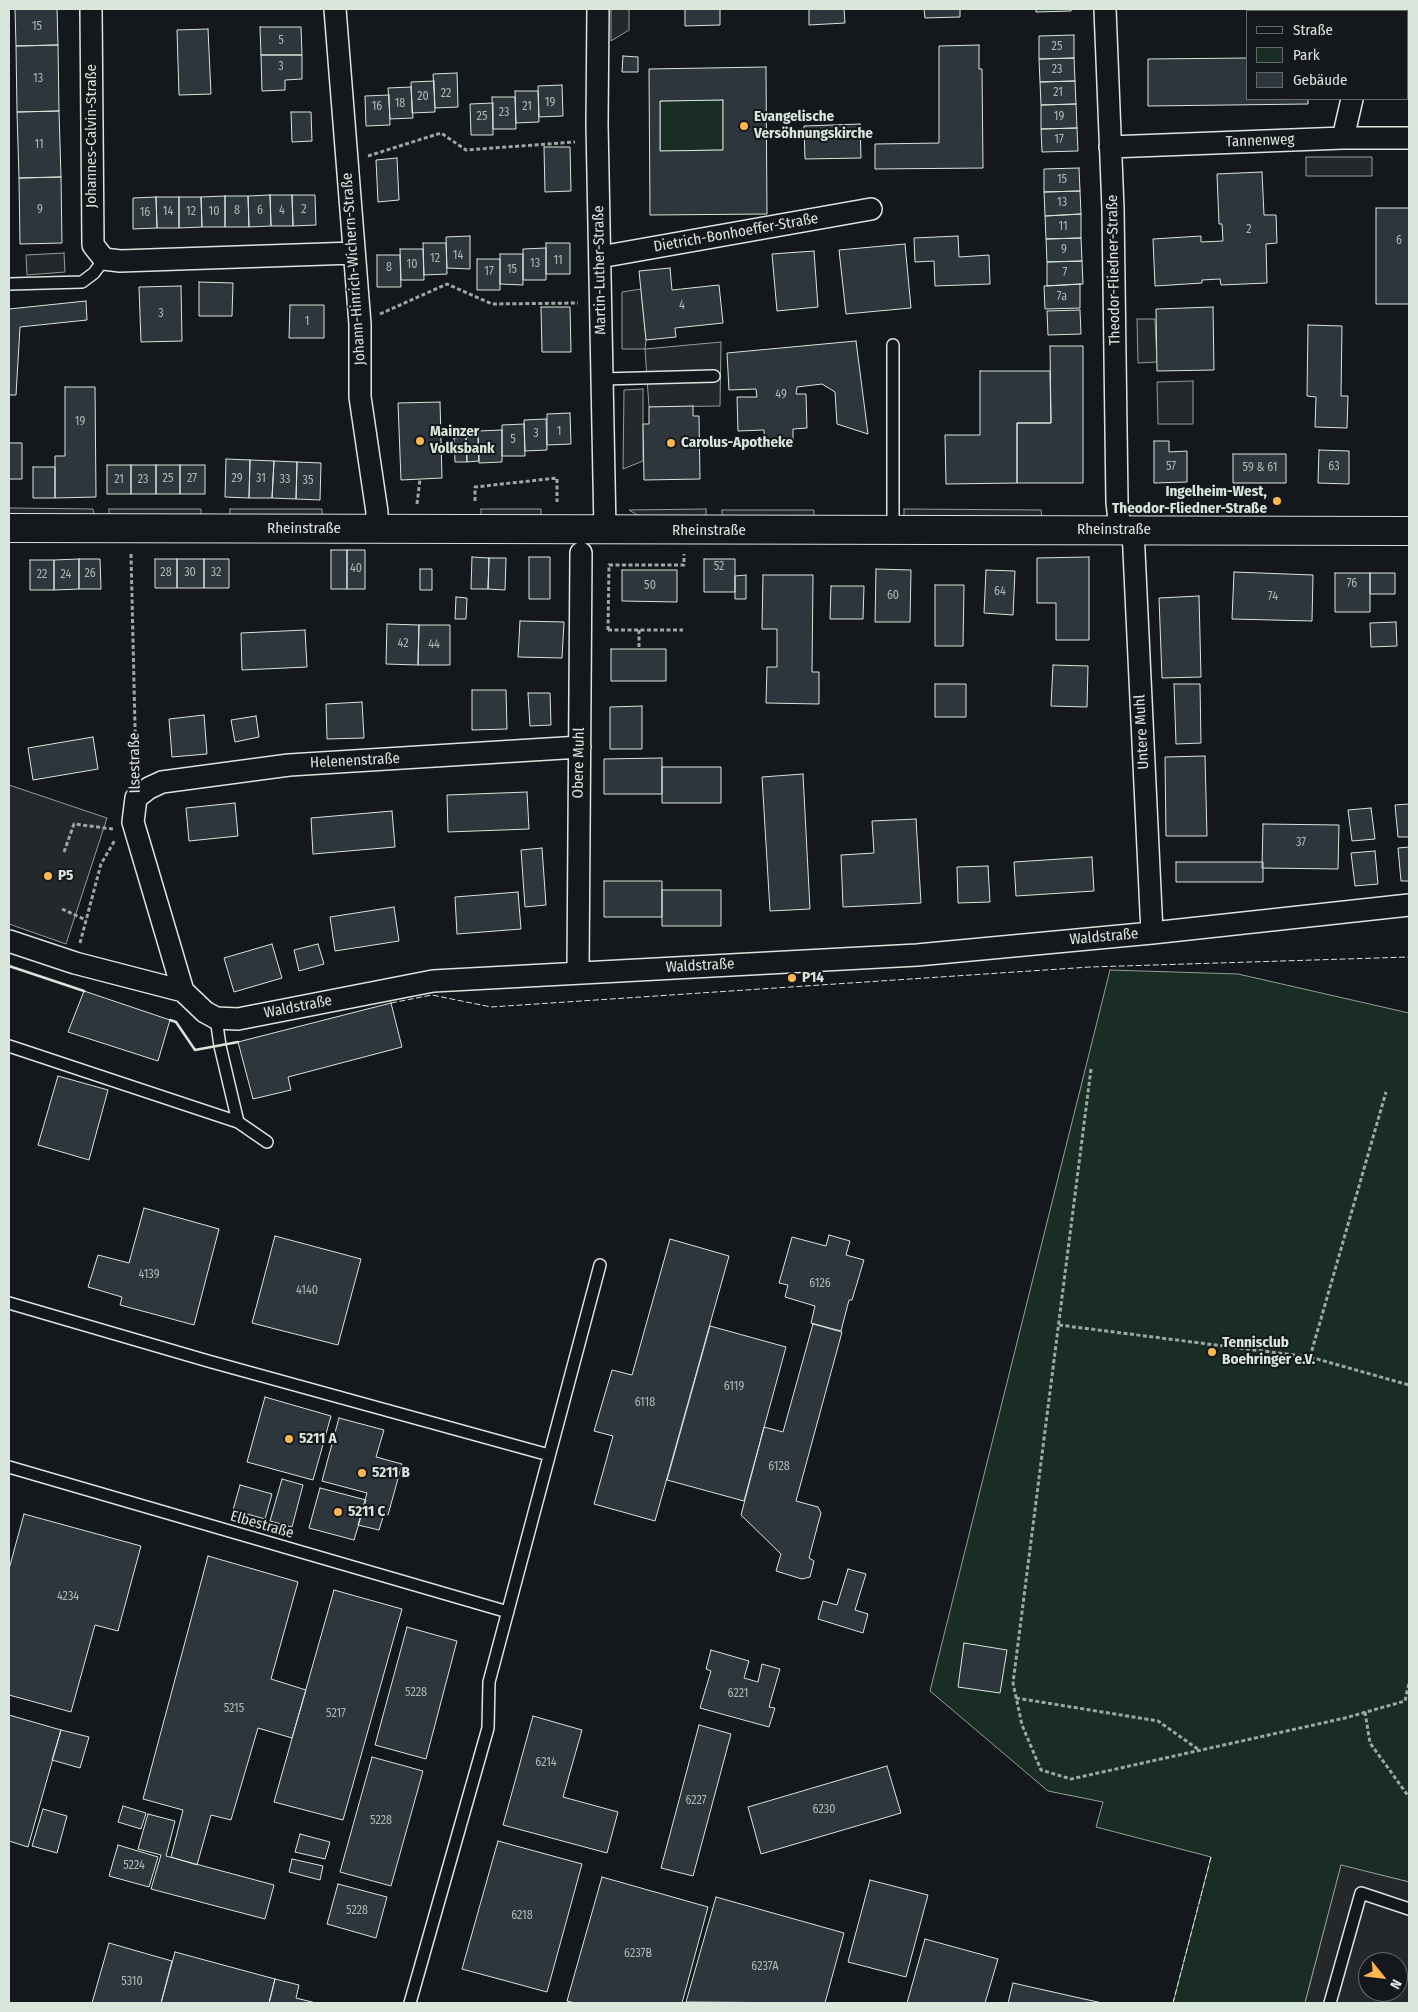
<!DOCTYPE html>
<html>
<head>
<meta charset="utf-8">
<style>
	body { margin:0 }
	#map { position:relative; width:1418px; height:2012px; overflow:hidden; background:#14181c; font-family:"Fira Sans Condensed",sans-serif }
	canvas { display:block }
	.frame { position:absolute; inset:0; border:10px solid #d8e6dc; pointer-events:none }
	.legend { position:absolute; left:1246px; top:10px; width:162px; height:90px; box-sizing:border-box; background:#14181c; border:1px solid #626a69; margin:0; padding:6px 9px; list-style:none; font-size:15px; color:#d8e6dc }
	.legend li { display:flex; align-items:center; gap:10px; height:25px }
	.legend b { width:25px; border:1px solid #626a69 }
	.north { position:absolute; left:1358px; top:1952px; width:50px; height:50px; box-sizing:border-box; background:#14181c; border:1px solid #626a69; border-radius:50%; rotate:119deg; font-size:14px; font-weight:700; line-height:20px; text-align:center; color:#d8e6dc }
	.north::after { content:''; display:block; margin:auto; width:18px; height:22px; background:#ffb74d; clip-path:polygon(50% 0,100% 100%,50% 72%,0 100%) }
</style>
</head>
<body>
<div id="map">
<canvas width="1418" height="2012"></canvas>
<div class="frame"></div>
<ul class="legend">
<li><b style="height:6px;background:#14181c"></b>Straße</li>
<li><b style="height:14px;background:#1a2d24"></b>Park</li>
<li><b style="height:14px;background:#2c363c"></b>Gebäude</li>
</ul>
<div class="north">N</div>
</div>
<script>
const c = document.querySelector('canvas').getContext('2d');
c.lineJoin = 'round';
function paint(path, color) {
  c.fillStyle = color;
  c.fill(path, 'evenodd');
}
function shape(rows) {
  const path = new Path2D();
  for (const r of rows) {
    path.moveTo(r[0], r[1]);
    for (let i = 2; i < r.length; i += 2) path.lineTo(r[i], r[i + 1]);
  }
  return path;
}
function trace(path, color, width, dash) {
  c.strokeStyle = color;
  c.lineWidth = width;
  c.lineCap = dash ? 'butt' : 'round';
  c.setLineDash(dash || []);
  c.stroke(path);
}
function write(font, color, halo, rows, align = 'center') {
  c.font = font + ' "Fira Sans Condensed",sans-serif';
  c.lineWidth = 4;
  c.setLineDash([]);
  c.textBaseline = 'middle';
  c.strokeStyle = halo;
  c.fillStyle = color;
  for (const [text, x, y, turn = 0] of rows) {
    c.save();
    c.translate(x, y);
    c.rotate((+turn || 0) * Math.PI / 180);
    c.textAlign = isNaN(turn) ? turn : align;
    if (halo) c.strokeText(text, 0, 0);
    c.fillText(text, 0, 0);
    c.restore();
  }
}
const green = shape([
	[723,100,723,150,660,151,660,101,723,100],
	[1110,970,1238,974,1409,1013,1409,1882,1341,1866,1305,2003,1173,2003,1211,1857,1096,1827,1103,1802,1048,1791,930,1691,1110,970]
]);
paint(green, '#1a2d24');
trace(green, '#939e99', 1);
const parking = shape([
	[611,9,629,9,629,30,611,41,611,9],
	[1306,157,1372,157,1372,176,1306,176,1306,157],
	[64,253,65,272,27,275,26,255,64,253],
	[641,289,646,340,645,349,721,342,720,406,649,407,645,349,622,349,622,292,641,289],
	[1137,319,1155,319,1157,362,1138,363,1137,319],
	[1193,381,1193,424,1158,424,1157,382,1193,381],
	[643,389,643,461,623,469,624,390,643,389],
	[9,508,93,509,94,516,9,515,9,508],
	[109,509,201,509,201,516,109,516,109,509],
	[230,509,322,509,322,516,230,516,230,509],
	[481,509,541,509,541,516,481,516,481,509],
	[706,509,706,516,639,516,629,510,706,509],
	[904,509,1041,510,1042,517,904,516,904,509],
	[722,510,814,510,814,516,722,516,722,510],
	[9,785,107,818,66,944,9,924,9,785],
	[1341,1865,1409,1882,1409,2003,1305,2003,1341,1865],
	[1368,1962,1398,1962,1398,1992,1368,1992,1368,1962]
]);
paint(parking, '#24282b');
trace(parking, '#939e99', 1);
const building = shape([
	[15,9,57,9,58,45,16,46,15,9],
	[685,9,720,9,720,25,685,26,685,9],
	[809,9,844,9,845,23,809,25,809,9],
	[924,9,960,9,960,17,925,18,924,9],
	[1036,9,1071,9,1071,11,1036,12,1036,9],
	[1395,9,1409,9,1409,40,1407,40,1407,11,1395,11,1395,9],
	[260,27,301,27,302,55,261,55,260,27],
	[208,29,211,94,179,95,177,30,208,29],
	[1074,35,1074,58,1039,59,1039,36,1074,35],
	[58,45,59,111,17,112,16,46,58,45],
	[979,45,979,69,982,69,983,168,875,169,875,144,939,143,939,46,979,45],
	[261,55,302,55,302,79,285,80,285,90,262,91,261,55],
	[623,56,638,57,638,72,622,72,623,56],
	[1074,58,1075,81,1040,82,1039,59,1074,58],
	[1247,58,1247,99,1308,99,1308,104,1148,106,1148,59,1247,58],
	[766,67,767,214,650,215,649,69,766,67],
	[723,100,723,150,660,151,660,101,723,100],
	[457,73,458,107,435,108,433,74,457,73],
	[434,81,435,112,412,113,411,82,434,81],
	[1075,81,1076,104,1041,105,1040,82,1075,81],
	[562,85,563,116,539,117,538,86,562,85],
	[411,87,413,118,390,119,388,88,411,87],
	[515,91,538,91,539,122,516,123,515,91],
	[389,95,390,125,366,126,365,96,389,95],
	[492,97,515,97,516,129,493,129,492,97],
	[493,103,493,135,471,135,470,104,493,103],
	[1076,104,1077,128,1041,129,1041,105,1076,104],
	[59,111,61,177,19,178,17,112,59,111],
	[291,112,311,112,312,141,292,142,291,112],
	[860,124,861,158,805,159,804,126,860,124],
	[1077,128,1078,151,1042,152,1041,129,1077,128],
	[544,147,570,147,571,191,545,192,544,147],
	[397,158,399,200,378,202,376,160,397,158],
	[1079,168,1080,191,1044,192,1044,169,1079,168],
	[1262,172,1264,215,1276,215,1277,243,1266,244,1267,283,1221,285,1220,279,1202,280,1202,283,1155,286,1153,239,1201,236,1201,242,1223,241,1222,224,1219,224,1217,174,1262,172],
	[61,177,62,243,20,244,19,178,61,177],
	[1080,191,1081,214,1045,216,1044,192,1080,191],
	[270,195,292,195,293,226,271,226,270,195],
	[270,195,271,226,249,227,248,196,270,195],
	[292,195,315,195,316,225,293,226,292,195],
	[225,196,225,227,202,227,201,197,225,196],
	[225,196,248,196,249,227,225,227,225,196],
	[156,197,179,197,179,228,157,228,156,197],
	[156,197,157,228,133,229,133,198,156,197],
	[179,197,201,197,202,227,179,228,179,197],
	[1376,208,1409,208,1409,304,1376,304,1376,208],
	[1081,214,1081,238,1046,239,1045,216,1081,214],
	[470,236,470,269,447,268,446,237,470,236],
	[958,236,959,257,989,255,990,284,935,286,934,261,915,262,914,238,958,236],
	[1081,238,1082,261,1047,262,1046,239,1081,238],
	[423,243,446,243,447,274,424,275,423,243],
	[546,243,570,243,570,274,546,274,546,243],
	[905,244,911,308,846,314,839,250,905,244],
	[546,248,546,280,523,280,523,249,546,248],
	[400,249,423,249,424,280,401,280,400,249],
	[814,251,818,307,777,311,772,254,814,251],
	[500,254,523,254,523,285,500,284,500,254],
	[377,255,400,255,401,287,377,287,377,255],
	[477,259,500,259,500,290,477,290,477,259],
	[1082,261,1083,284,1047,286,1047,262,1082,261],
	[670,268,672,290,719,285,723,323,675,328,676,337,646,340,639,271,670,268],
	[199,282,233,283,232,316,199,316,199,282],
	[1080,284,1080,308,1045,309,1044,286,1080,284],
	[181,286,182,341,141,342,139,287,181,286],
	[86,301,87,320,20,327,16,395,9,395,9,309,86,301],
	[290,305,324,305,324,338,289,338,290,305],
	[541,307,570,307,571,352,542,352,541,307],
	[1213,307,1214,370,1157,371,1156,309,1213,307],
	[1080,310,1081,334,1048,335,1047,311,1080,310],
	[1308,325,1342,326,1341,396,1348,396,1347,428,1315,427,1316,397,1307,396,1308,325],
	[856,341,868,434,837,424,835,392,822,384,797,387,796,394,806,394,807,428,793,429,793,447,765,448,764,430,738,431,737,397,757,397,756,389,729,390,727,353,856,341],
	[1050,346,1083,346,1083,483,1017,483,1017,423,1051,423,1050,346],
	[980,371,1050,371,1051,423,1017,423,1017,483,946,484,945,435,980,435,980,371],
	[65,387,95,387,96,497,55,498,55,456,65,456,65,387],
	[440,402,442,478,401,480,398,403,440,402],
	[693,406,693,416,699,416,700,479,644,480,643,424,649,424,649,407,693,406],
	[570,413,571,444,547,445,547,414,570,413],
	[546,419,547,450,525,451,524,420,546,419],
	[524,424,525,456,502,456,502,425,524,424],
	[502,430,502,462,479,463,478,431,502,430],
	[466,437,478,437,479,461,467,462,466,437],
	[466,437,467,462,455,462,454,438,466,437],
	[1154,441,1169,441,1169,452,1187,451,1187,482,1154,483,1154,441],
	[9,443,22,443,22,479,9,479,9,443],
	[1319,450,1349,451,1349,484,1318,483,1319,450],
	[1233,454,1286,454,1286,483,1233,483,1233,454],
	[226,459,250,460,249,498,225,497,226,459],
	[250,460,274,461,272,498,249,498,250,460],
	[274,461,297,462,296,499,272,498,274,461],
	[297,462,321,463,320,500,296,499,297,462],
	[107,465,131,465,131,494,107,494,107,465],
	[131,465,156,465,156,494,131,494,131,465],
	[156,465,180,465,180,494,156,494,156,465],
	[180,465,205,465,205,494,180,494,180,465],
	[33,467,55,467,55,498,33,498,33,467],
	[331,550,347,550,347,589,331,589,331,550],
	[347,550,365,550,365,589,347,589,347,550],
	[472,557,489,558,488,589,471,589,472,557],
	[529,557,550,557,550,599,529,599,529,557],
	[1089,557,1089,640,1056,640,1056,603,1037,603,1037,558,1089,557],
	[489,558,506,558,505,590,488,589,489,558],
	[79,559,79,589,54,590,54,560,79,559],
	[79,559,100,559,101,589,79,589,79,559],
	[155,559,177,559,177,588,155,588,155,559],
	[177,559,204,559,204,588,177,588,177,559],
	[204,559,229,559,229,588,204,588,204,559],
	[704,559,735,559,735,592,704,592,704,559],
	[30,560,54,560,54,590,30,590,30,560],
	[420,569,432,569,432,590,420,590,420,569],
	[876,569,911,570,910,622,875,622,876,569],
	[622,570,677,570,677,602,622,601,622,570],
	[986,570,1015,571,1013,615,984,613,986,570],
	[1234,572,1313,575,1312,621,1232,619,1234,572],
	[1335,573,1370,573,1370,612,1335,612,1335,573],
	[1370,573,1395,573,1395,594,1370,594,1370,573],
	[746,575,746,599,735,599,735,576,746,575],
	[763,575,813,575,812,672,819,672,819,704,766,703,767,667,777,667,777,629,762,629,763,575],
	[935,585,964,585,963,646,935,646,935,585],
	[831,586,864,586,863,619,830,619,831,586],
	[1199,596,1201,677,1162,678,1159,598,1199,596],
	[456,597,467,598,466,619,455,619,456,597],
	[520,621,564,622,562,658,518,657,520,621],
	[1396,622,1397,646,1371,647,1370,623,1396,622],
	[387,624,419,625,418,665,386,664,387,624],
	[419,625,450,625,450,665,418,665,419,625],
	[305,630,307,667,242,670,241,633,305,630],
	[611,649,666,649,666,681,611,681,611,649],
	[1053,665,1088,666,1087,707,1051,706,1053,665],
	[935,684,966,684,966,717,935,717,935,684],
	[1174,684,1200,684,1201,743,1176,744,1174,684],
	[472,690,506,690,507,729,472,730,472,690],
	[528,693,550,693,551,725,530,726,528,693],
	[362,702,364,738,327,739,326,704,362,702],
	[642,706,642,749,610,749,610,707,642,706],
	[204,715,207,754,172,757,169,719,204,715],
	[256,716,259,737,235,742,231,720,256,716],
	[93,737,98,769,33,780,28,748,93,737],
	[1205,756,1207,836,1166,836,1165,757,1205,756],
	[662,758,662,794,604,794,604,759,662,758],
	[662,767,721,767,721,803,662,803,662,767],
	[803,774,810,909,770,911,762,777,803,774],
	[527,792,529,829,448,832,447,795,527,792],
	[235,803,238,836,189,841,186,808,235,803],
	[1409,804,1409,837,1398,837,1395,805,1409,804],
	[1371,808,1375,839,1352,841,1348,810,1371,808],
	[392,811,395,847,313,854,311,818,392,811],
	[916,819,921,903,843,907,841,855,874,853,872,821,916,819],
	[1263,824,1339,825,1338,869,1262,868,1263,824],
	[1409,847,1409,881,1401,881,1398,848,1409,847],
	[542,848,546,905,525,907,521,850,542,848],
	[1375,851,1378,884,1355,886,1351,853,1375,851],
	[1092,857,1094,891,1016,896,1014,862,1092,857],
	[1176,862,1263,862,1263,882,1176,882,1176,862],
	[988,866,990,902,958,903,957,867,988,866],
	[604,881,662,881,662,917,604,917,604,881],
	[662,890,721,890,721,926,662,926,662,890],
	[518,892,521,929,457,934,455,897,518,892],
	[394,907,399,941,335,951,330,917,394,907],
	[272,944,282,978,234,992,224,958,272,944],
	[318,944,324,964,299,971,294,950,318,944],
	[84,991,170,1020,158,1061,68,1032,84,991],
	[391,1003,402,1047,288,1077,291,1090,253,1099,238,1042,391,1003],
	[58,1076,108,1090,89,1160,38,1145,58,1076],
	[144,1208,219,1229,194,1325,120,1305,122,1297,88,1287,98,1255,129,1263,144,1208],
	[829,1235,850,1241,846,1255,864,1260,852,1300,849,1300,841,1331,811,1323,815,1306,785,1297,788,1285,779,1283,792,1237,826,1246,829,1235],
	[275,1236,361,1259,338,1345,252,1323,275,1236],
	[670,1239,729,1256,655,1521,594,1504,613,1436,594,1431,612,1370,632,1375,670,1239],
	[813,1324,842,1332,796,1501,818,1507,821,1513,809,1558,814,1561,810,1577,802,1579,776,1571,781,1554,741,1515,764,1427,783,1432,813,1324],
	[710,1326,786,1347,744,1501,667,1480,710,1326],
	[265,1397,331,1416,313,1480,247,1462,265,1397],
	[339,1418,384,1430,376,1457,402,1464,388,1515,384,1514,379,1530,358,1525,367,1493,322,1481,339,1418],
	[282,1479,303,1485,292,1527,270,1521,282,1479],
	[240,1485,272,1494,265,1519,233,1510,240,1485],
	[320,1488,366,1500,354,1540,309,1528,320,1488],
	[24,1514,141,1546,118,1631,95,1625,71,1712,9,1695,9,1569,24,1514],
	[208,1556,298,1582,271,1679,306,1690,292,1738,258,1728,231,1820,211,1815,197,1865,171,1857,183,1810,143,1799,208,1556],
	[848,1569,866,1574,855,1610,868,1614,863,1633,818,1619,823,1601,837,1605,848,1569],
	[334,1590,402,1609,343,1820,274,1802,334,1590],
	[407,1627,457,1641,426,1759,375,1745,407,1627],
	[964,1643,1007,1650,1000,1693,958,1687,964,1643],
	[711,1650,749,1661,744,1678,758,1682,762,1664,780,1669,769,1707,775,1708,769,1727,700,1708,711,1671,706,1669,711,1650],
	[9,1715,61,1730,28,1847,9,1841,9,1715],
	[533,1716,582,1730,563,1797,618,1812,607,1853,503,1825,533,1716],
	[699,1725,731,1734,693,1876,661,1868,699,1725],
	[61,1730,89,1737,80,1768,52,1760,61,1730],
	[372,1757,423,1771,391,1886,340,1872,372,1757],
	[887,1766,901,1813,761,1854,748,1807,887,1766],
	[123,1806,146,1813,141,1829,118,1822,123,1806],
	[43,1809,67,1816,57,1853,32,1846,43,1809],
	[148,1814,175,1821,166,1856,274,1885,265,1919,151,1889,161,1855,138,1849,148,1814],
	[300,1834,330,1842,325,1859,295,1852,300,1834],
	[498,1841,582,1864,547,1992,462,1969,498,1841],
	[118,1845,158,1857,149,1887,109,1876,118,1845],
	[292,1859,323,1866,320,1880,289,1872,292,1859],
	[602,1877,708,1907,682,2003,575,2003,567,2001,602,1877],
	[870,1880,928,1895,906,1977,848,1962,870,1880],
	[338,1884,387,1897,376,1938,327,1924,338,1884],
	[716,1897,844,1933,825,2003,686,2002,716,1897],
	[925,1939,998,1959,985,2003,907,2003,925,1939],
	[109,1943,172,1961,161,2003,92,2003,109,1943],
	[175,1952,275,1979,269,2003,161,2003,175,1952],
	[275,1979,299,1985,296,1998,316,2003,269,2003,275,1979],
	[1013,1983,1102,2003,1008,2003,1013,1983]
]);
paint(building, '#2c363c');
trace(building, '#d8e6dc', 1);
const lane = shape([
	[9,284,82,282,94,273,104,259],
	[603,379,714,376],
	[893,531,893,345],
	[216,1018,220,1046,238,1122],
	[9,1046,238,1122,267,1142],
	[9,1303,208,1361,549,1455],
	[9,1467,508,1612],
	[410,2003,488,1728,489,1682,600,1265],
	[1330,2003,1361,1893,1409,1909]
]);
const street = shape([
	[91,9,93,245,104,259,120,261,354,253],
	[335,9,360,324,360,397,377,512,376,529],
	[598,9,597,124,605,530],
	[1105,9,1113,209,1117,502,1120,530],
	[1370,11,1371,9],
	[1343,138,1352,99],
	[1110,147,1343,138,1409,138],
	[600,257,871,209],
	[1133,530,1152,933],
	[9,941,75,963,183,991,205,1012,216,1018,238,1019,433,981,917,955,1152,933,1409,905],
	[578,972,581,553],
	[183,991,133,822,136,798,149,788,162,782,289,765,580,747]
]);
const secondary = shape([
	[9,528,1409,531]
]);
trace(lane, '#d8e6dc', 14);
trace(street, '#d8e6dc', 24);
trace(secondary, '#d8e6dc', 30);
trace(shape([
	[368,156,441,133,466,150,575,142],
	[380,314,447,284,492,304,578,303],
	[475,501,475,487,557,478,557,502],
	[417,504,420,479],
	[131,554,136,770],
	[608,630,609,565,684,565,684,554],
	[608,630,683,630],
	[639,630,639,649],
	[64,852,74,824,113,829],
	[62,909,86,920],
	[80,943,101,864,115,840],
	[1091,1069,1013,1683,1022,1725,1041,1770,1071,1779,1345,1718,1405,1701,1409,1683],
	[1059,1325,1310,1357,1409,1385],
	[1310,1357,1386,1092],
	[1016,1698,1158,1721,1199,1750],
	[1365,1712,1370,1743,1409,1797]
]), '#9da8a2', 3, [4, 2.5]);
trace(lane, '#14181c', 11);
trace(street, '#14181c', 21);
trace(secondary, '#14181c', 28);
trace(shape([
	[391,1003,432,995,491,1007,1090,967,1409,957],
	[1173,2003,1211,1857]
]), '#d8e6dc', 1, [6, 2.5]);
trace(shape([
	[9,966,84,991],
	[170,1020,176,1022,195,1050,238,1042]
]), '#d8e6dc', 2.5);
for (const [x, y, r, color] of [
	[744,126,5,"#ffb74d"],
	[420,441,5,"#ffb74d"],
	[671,443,5,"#ffb74d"],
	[1277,501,5,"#ffb74d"],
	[48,876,5,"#ffb74d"],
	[792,978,5,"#ffb74d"],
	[1212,1352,5,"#ffb74d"],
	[289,1439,5,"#ffb74d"],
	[362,1473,5,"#ffb74d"],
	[338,1512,5,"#ffb74d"]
]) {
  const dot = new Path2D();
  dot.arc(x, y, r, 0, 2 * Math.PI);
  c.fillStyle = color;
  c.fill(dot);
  trace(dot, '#14181c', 2);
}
write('12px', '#adbab4', null, [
	["15",37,27],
	["5",281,41],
	["25",1057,47],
	["3",281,67],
	["23",1057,70],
	["13",38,79],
	["21",1058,93],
	["22",446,94],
	["20",423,97],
	["19",550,103],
	["18",400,104],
	["16",377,107],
	["21",527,107],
	["23",504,113],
	["25",482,117],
	["19",1059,117],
	["17",1059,140],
	["11",39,145],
	["15",1062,180],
	["13",1062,203],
	["9",40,210],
	["2",304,210],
	["8",237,211],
	["6",260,211],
	["4",282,211],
	["14",168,212],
	["12",191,212],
	["10",214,212],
	["16",145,213],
	["11",1063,227],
	["2",1249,230],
	["6",1399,241],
	["9",1064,250],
	["14",458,256],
	["12",435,259],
	["11",558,261],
	["13",535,264],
	["10",412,265],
	["8",389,268],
	["15",512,270],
	["17",489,272],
	["7",1065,273],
	["7a",1062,297],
	["4",682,306],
	["3",161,314],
	["1",307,322],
	["49",781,395],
	["19",80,422],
	["1",559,432],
	["3",536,434],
	["5",513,440],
	["57",1171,467],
	["63",1334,467],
	["59 & 61",1260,468],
	["25",168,479],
	["27",192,479],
	["29",237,479],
	["31",261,479],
	["21",119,480],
	["23",143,480],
	["33",285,480],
	["35",308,481],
	["52",719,567],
	["40",356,569],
	["28",166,573],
	["30",190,573],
	["32",216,573],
	["26",90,574],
	["22",42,575],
	["24",66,575],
	["76",1352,584],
	["50",650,586],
	["64",1000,592],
	["60",893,596],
	["74",1273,597],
	["42",403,644],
	["44",434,645],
	["37",1301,843],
	["4139",149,1275],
	["6126",820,1284],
	["4140",307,1291],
	["6119",734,1387],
	["6118",645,1403],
	["6128",779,1467],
	["4234",68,1597],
	["5228",416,1693],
	["6221",738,1694],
	["5215",234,1709],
	["5217",336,1714],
	["6214",546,1763],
	["6227",696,1801],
	["6230",824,1810],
	["5228",381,1821],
	["5224",134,1866],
	["5228",357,1911],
	["6218",522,1916],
	["6237B",638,1954],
	["6237A",765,1967],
	["5310",132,1982]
]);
write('bold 15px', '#d8e6dc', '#14181c', [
	["Evangelische",754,117],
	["Versöhnungskirche",754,134],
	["Mainzer",430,432],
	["Volksbank",430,449],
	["Carolus-Apotheke",681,443],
	["Ingelheim-West,",1267,492,"right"],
	["Theodor-Fliedner-Straße",1267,509,"right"],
	["P5",58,876],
	["P14",802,978],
	["Tennisclub",1222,1343],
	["Boehringer e.V.",1222,1360],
	["5211 A",299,1439],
	["5211 B",372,1473],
	["5211 C",348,1512]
], 'left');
write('15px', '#d8e6dc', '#14181c', [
	["Johannes-Calvin-Straße",92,136,-90],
	["Tannenweg",1260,141,-2],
	["Dietrich-Bonhoeffer-Straße",736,233,-10],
	["Johann-Hinrich-Wichern-Straße",354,269,-94],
	["Martin-Luther-Straße",600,270,-91],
	["Theodor-Fliedner-Straße",1114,270,-91],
	["Rheinstraße",304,529],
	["Rheinstraße",1114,530],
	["Rheinstraße",709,531],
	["Untere Muhl",1142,732,-93],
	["Helenenstraße",355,761,-3],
	["Ilsestraße",135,763,-91],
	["Obere Muhl",579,763,-89],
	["Waldstraße",1104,937,-5],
	["Waldstraße",700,966,-3],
	["Waldstraße",298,1007,-11],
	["Elbestraße",262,1525,16]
]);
</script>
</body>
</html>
